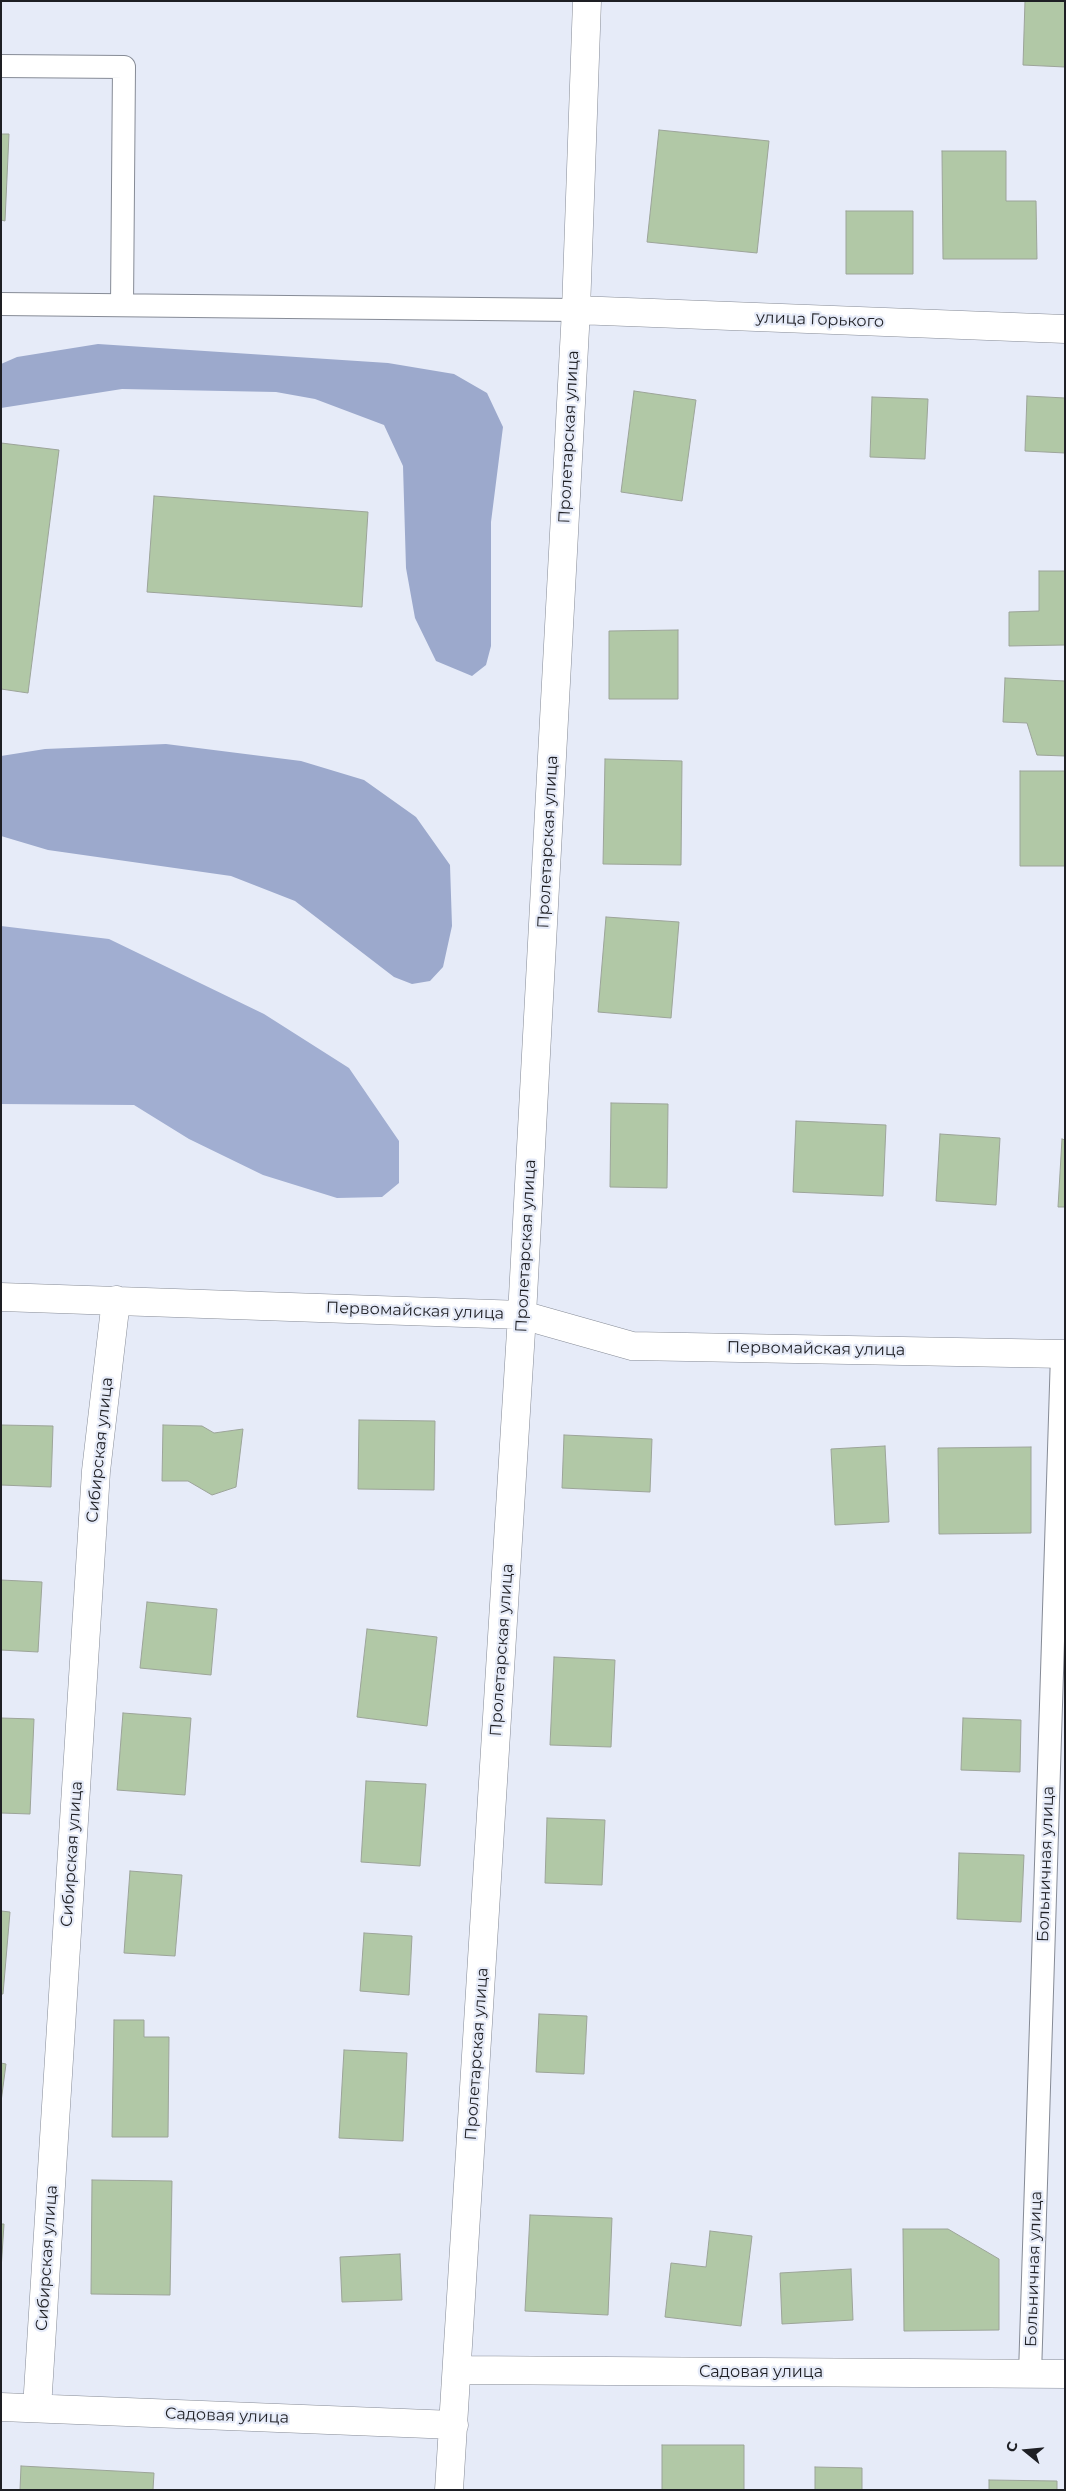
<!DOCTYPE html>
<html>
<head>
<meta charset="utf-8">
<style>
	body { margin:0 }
	#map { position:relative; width:1066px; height:2491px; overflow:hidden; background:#e6ebf8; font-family:Montserrat,sans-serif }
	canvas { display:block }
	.frame { position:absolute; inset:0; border:2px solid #1e1f24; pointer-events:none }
	.north { position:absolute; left:1001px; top:2426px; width:50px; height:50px; -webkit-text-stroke:4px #e6ebf8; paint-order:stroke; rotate:287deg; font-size:14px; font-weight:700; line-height:20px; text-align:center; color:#1e1f24 }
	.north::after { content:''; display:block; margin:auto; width:18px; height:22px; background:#1e1f24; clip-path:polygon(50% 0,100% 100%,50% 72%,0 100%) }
</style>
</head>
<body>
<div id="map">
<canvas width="1066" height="2491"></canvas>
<div class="frame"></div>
<div class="north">С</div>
</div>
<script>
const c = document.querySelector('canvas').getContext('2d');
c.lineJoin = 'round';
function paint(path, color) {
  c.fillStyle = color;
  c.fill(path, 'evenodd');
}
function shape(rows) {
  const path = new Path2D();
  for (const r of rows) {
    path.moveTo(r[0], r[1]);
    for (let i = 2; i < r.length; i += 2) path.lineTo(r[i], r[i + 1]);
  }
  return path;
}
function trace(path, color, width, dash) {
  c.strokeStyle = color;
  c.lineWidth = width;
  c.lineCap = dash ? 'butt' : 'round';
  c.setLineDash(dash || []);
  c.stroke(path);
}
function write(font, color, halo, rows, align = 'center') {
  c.font = font + ' Montserrat,sans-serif';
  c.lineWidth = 4.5;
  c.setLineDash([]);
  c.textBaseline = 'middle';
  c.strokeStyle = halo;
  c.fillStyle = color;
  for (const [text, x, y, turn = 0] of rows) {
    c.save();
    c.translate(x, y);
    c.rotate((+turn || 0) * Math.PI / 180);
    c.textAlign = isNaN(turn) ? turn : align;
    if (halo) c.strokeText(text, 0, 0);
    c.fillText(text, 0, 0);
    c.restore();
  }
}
paint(shape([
	[98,344,388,363,454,374,487,393,503,427,491,522,491,646,486,665,472,676,436,661,415,618,406,568,403,466,384,425,315,399,276,392,122,389,1,408,1,364,17,357],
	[166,744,301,761,364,780,416,817,450,865,452,926,443,967,430,981,412,984,394,977,295,901,231,876,48,850,1,836,1,756,45,749]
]), '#9ca9cc');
paint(shape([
	[1,926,109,939,264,1014,349,1068,399,1141,399,1183,382,1197,337,1198,263,1175,189,1139,134,1105,1,1104]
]), '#a1aed1');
const building = shape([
	[1025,1,1065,1,1065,67,1023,65,1025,1],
	[659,130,769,141,757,253,647,242,659,130],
	[1,134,9,134,5,221,1,220,1,134],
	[942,151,1006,151,1006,201,1036,201,1037,259,943,259,942,151],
	[846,211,913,211,913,274,846,274,846,211],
	[634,391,696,400,682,501,621,492,634,391],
	[1027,396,1065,398,1065,453,1025,451,1027,396],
	[872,397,928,399,925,459,870,457,872,397],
	[1,443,59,450,28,693,1,689,1,443],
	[154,496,368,512,362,607,147,592,154,496],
	[1039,571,1065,571,1065,645,1009,646,1009,612,1039,611,1039,571],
	[678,630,678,699,609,699,609,631,678,630],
	[1005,678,1065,681,1065,756,1037,755,1027,723,1003,722,1005,678],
	[605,759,682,761,681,865,603,864,605,759],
	[1020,771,1065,771,1065,866,1020,866,1020,771],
	[606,917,679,922,671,1018,598,1012,606,917],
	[611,1103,668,1104,667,1188,610,1187,611,1103],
	[796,1121,886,1125,883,1196,793,1192,796,1121],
	[940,1134,1000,1138,996,1205,936,1201,940,1134],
	[1062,1139,1065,1140,1065,1207,1058,1207,1062,1139],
	[359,1420,435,1421,434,1490,358,1489,359,1420],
	[1,1425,53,1426,51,1487,1,1485,1,1425],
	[163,1425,202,1426,214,1433,243,1429,236,1487,212,1495,188,1481,162,1481,163,1425],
	[564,1435,652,1439,650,1492,562,1488,564,1435],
	[885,1446,889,1522,835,1525,831,1449,885,1446],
	[1031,1447,1031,1533,939,1534,938,1448,1031,1447],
	[1,1580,42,1582,38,1652,1,1650,1,1580],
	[147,1602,217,1609,211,1675,140,1668,147,1602],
	[367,1629,437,1637,427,1726,357,1717,367,1629],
	[554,1657,615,1660,611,1747,550,1745,554,1657],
	[123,1713,191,1718,185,1795,117,1790,123,1713],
	[1,1718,34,1719,30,1814,1,1813,1,1718],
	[963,1718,1021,1720,1020,1772,961,1770,963,1718],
	[366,1781,426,1784,420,1866,361,1862,366,1781],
	[547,1818,605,1820,602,1885,545,1883,547,1818],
	[959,1853,1024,1855,1021,1922,957,1919,959,1853],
	[130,1871,182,1875,175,1956,124,1953,130,1871],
	[1,1911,10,1912,3,1994,1,1994,1,1911],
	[364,1933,412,1936,409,1995,360,1991,364,1933],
	[539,2014,587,2016,584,2074,536,2072,539,2014],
	[114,2020,144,2020,144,2037,169,2037,168,2137,112,2137,114,2020],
	[344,2050,407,2053,403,2141,339,2138,344,2050],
	[1,2063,6,2064,1,2102,1,2063],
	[92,2180,172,2181,170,2295,91,2294,92,2180],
	[530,2215,612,2218,608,2315,525,2311,530,2215],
	[1,2224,4,2224,1,2270,1,2224],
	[903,2229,948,2229,999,2259,999,2330,904,2331,903,2229],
	[710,2231,752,2236,741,2326,665,2317,671,2263,706,2267,710,2231],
	[400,2254,402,2300,342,2302,340,2257,400,2254],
	[851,2269,853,2320,782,2324,780,2273,851,2269],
	[662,2445,744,2445,744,2490,662,2490,662,2445],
	[21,2466,154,2473,153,2490,20,2490,21,2466],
	[815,2467,862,2468,862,2490,815,2490,815,2467],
	[989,2480,1057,2481,1057,2490,989,2490,989,2480]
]);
paint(building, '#b1c8a6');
trace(building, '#9ca499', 1);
const lane = shape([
	[1,66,124,67,122,305],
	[1,304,576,310],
	[1030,2374,1062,1354]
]);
const street = shape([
	[576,310,1065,329],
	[1,1297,522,1315,632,1346,1065,1354],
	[457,2370,1065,2374],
	[1,2407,454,2425],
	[37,2408,96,1471,116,1300],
	[449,2490,522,1315,576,310,587,1]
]);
trace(lane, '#868b96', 24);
trace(street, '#868b96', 29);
trace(lane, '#fff', 22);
trace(street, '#fff', 28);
write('16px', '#1e1f24', '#e6ebf8', [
	["улица Горького",820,320,2],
	["Пролетарская улица",569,437,-87],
	["Пролетарская улица",548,842,-87],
	["Пролетарская улица",526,1246,-87],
	["Первомайская улица",415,1311,2],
	["Первомайская улица",816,1349,1],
	["Сибирская улица",100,1450,-84],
	["Пролетарская улица",502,1650,-86],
	["Сибирская улица",72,1854,-86],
	["Больничная улица",1046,1864,-88],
	["Пролетарская улица",477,2054,-86],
	["Сибирская улица",47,2258,-86],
	["Больничная улица",1034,2269,-88],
	["Садовая улица",761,2372],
	["Садовая улица",227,2416,2]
]);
</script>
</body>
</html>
